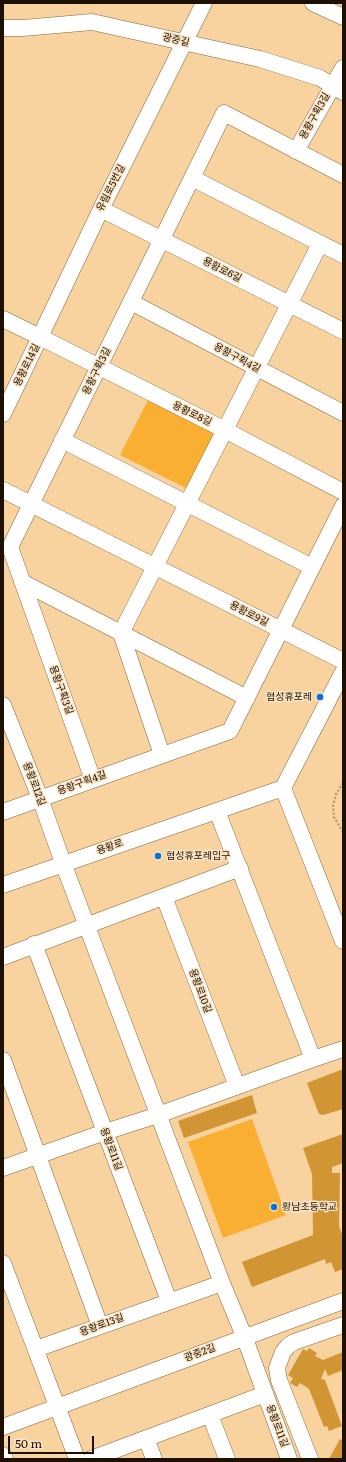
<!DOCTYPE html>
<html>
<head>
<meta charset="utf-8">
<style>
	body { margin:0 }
	#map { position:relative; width:346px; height:1462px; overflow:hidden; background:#f8d3a0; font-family:Literata,serif }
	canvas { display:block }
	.frame { position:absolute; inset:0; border:4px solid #1d1000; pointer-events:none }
	.scale { position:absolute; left:8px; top:1436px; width:86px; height:18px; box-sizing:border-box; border:2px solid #1d1000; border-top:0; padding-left:5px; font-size:12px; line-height:14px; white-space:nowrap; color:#1d1000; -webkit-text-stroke:3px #fae3c5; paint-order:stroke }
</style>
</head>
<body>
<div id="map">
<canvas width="346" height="1462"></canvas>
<div class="frame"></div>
<div class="scale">50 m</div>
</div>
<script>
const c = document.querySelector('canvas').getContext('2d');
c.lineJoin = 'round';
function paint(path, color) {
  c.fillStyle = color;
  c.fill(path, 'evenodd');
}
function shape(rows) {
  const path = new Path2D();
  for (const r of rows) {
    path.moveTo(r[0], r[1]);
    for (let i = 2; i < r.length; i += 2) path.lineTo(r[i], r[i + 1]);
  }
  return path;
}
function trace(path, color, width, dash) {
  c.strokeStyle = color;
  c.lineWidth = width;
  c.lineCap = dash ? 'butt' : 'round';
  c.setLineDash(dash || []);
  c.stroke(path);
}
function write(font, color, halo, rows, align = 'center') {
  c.font = font + ' Literata,"Noto Sans KR",serif';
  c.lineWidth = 3;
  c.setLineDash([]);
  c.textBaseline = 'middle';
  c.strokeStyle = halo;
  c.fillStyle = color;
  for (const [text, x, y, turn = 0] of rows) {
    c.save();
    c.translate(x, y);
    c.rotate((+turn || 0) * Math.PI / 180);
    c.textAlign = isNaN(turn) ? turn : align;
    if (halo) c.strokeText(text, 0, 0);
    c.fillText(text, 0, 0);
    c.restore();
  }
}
paint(shape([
	[148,400,228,440,200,495,120,455],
	[252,1119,286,1215,223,1238,188,1142]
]), '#f9af32');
paint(shape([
	[343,1069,343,1109,323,1115,319,1114,307,1083],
	[252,1095,257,1113,184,1138,178,1121],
	[343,1134,343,1163,332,1167,332,1173,340,1173,339,1226,343,1237,343,1269,335,1272,331,1262,326,1264,325,1259,252,1287,242,1262,313,1235,312,1174,303,1148],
	[309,1348,317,1353,315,1356,323,1360,343,1352,343,1370,328,1376,325,1369,321,1379,325,1380,342,1426,329,1431,327,1426,324,1427,309,1389,300,1383,297,1387,290,1383,293,1378,288,1375,303,1349,307,1351],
	[340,1439,343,1441,343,1459,329,1459]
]), '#d29534');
const minor = shape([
	[313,3,343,17],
	[3,28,23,28,92,22,260,59,320,78,343,92],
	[296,151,343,68],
	[192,178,343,255],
	[101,209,343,331],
	[131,302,343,413],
	[3,319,40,337,101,209,204,3],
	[3,414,40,337,225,430,343,492],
	[62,440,312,567],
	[3,490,343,661],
	[22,582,247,698],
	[3,705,40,798,63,863,222,1283,244,1336,289,1459],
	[162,755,121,633,320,244],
	[93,780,10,547,224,113,343,175],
	[283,788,343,941],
	[217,811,313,1059],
	[3,812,230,731,343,506],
	[3,885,283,788,343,672],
	[164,897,237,1086],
	[34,944,169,1301],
	[3,957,240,868],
	[3,1060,100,1326],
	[3,1168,105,1132,158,1115,313,1059,343,1049],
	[3,1263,77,1459],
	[36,1349,222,1283],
	[210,1415,227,1459],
	[3,1427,343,1301],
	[146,1438,154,1459],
	[3,1455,5,1459],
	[91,1459,265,1394],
	[310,1459,279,1380,277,1368,283,1352,288,1346,294,1342,343,1325]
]);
trace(minor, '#886635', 17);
trace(shape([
	[343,783,336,794,333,806,334,817,343,832]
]), '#ad9069', 2, [2, 2]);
trace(minor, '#fff', 16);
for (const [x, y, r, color] of [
	[320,697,4,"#0971d9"],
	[158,856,4,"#0971d9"],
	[274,1207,4,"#0971d9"]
]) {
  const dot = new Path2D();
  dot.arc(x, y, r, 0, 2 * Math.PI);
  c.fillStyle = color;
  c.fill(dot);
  trace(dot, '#fae3c5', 1.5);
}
write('10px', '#1d1000', '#fae3c5', [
	["광중길",176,40,13],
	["용황구획3길",315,116,-61],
	["유림로5번길",111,188,-63],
	["용황로6길",222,270,27],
	["용황구획4길",237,358,28],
	["용황로14길",27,365,-64],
	["용황구획3길",97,371,-64],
	["용황로8길",192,414,26],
	["용황로9길",249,614,27],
	["용황구획3길",61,690,70],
	["용황구획4길",82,783,-20],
	["용황로12길",34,784,69],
	["용황로",110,847,-19],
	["용황로10길",200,991,69],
	["용황로11길",111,1149,69],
	["용황로13길",102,1325,-20],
	["광중2길",200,1353,-21],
	["용황로11길",277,1426,69]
]);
write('10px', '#1d1000', '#fae3c5', [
	["협성휴포레",312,697,"right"],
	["협성휴포레입구",166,856],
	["황남초등학교",282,1207]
], 'left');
</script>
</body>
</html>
